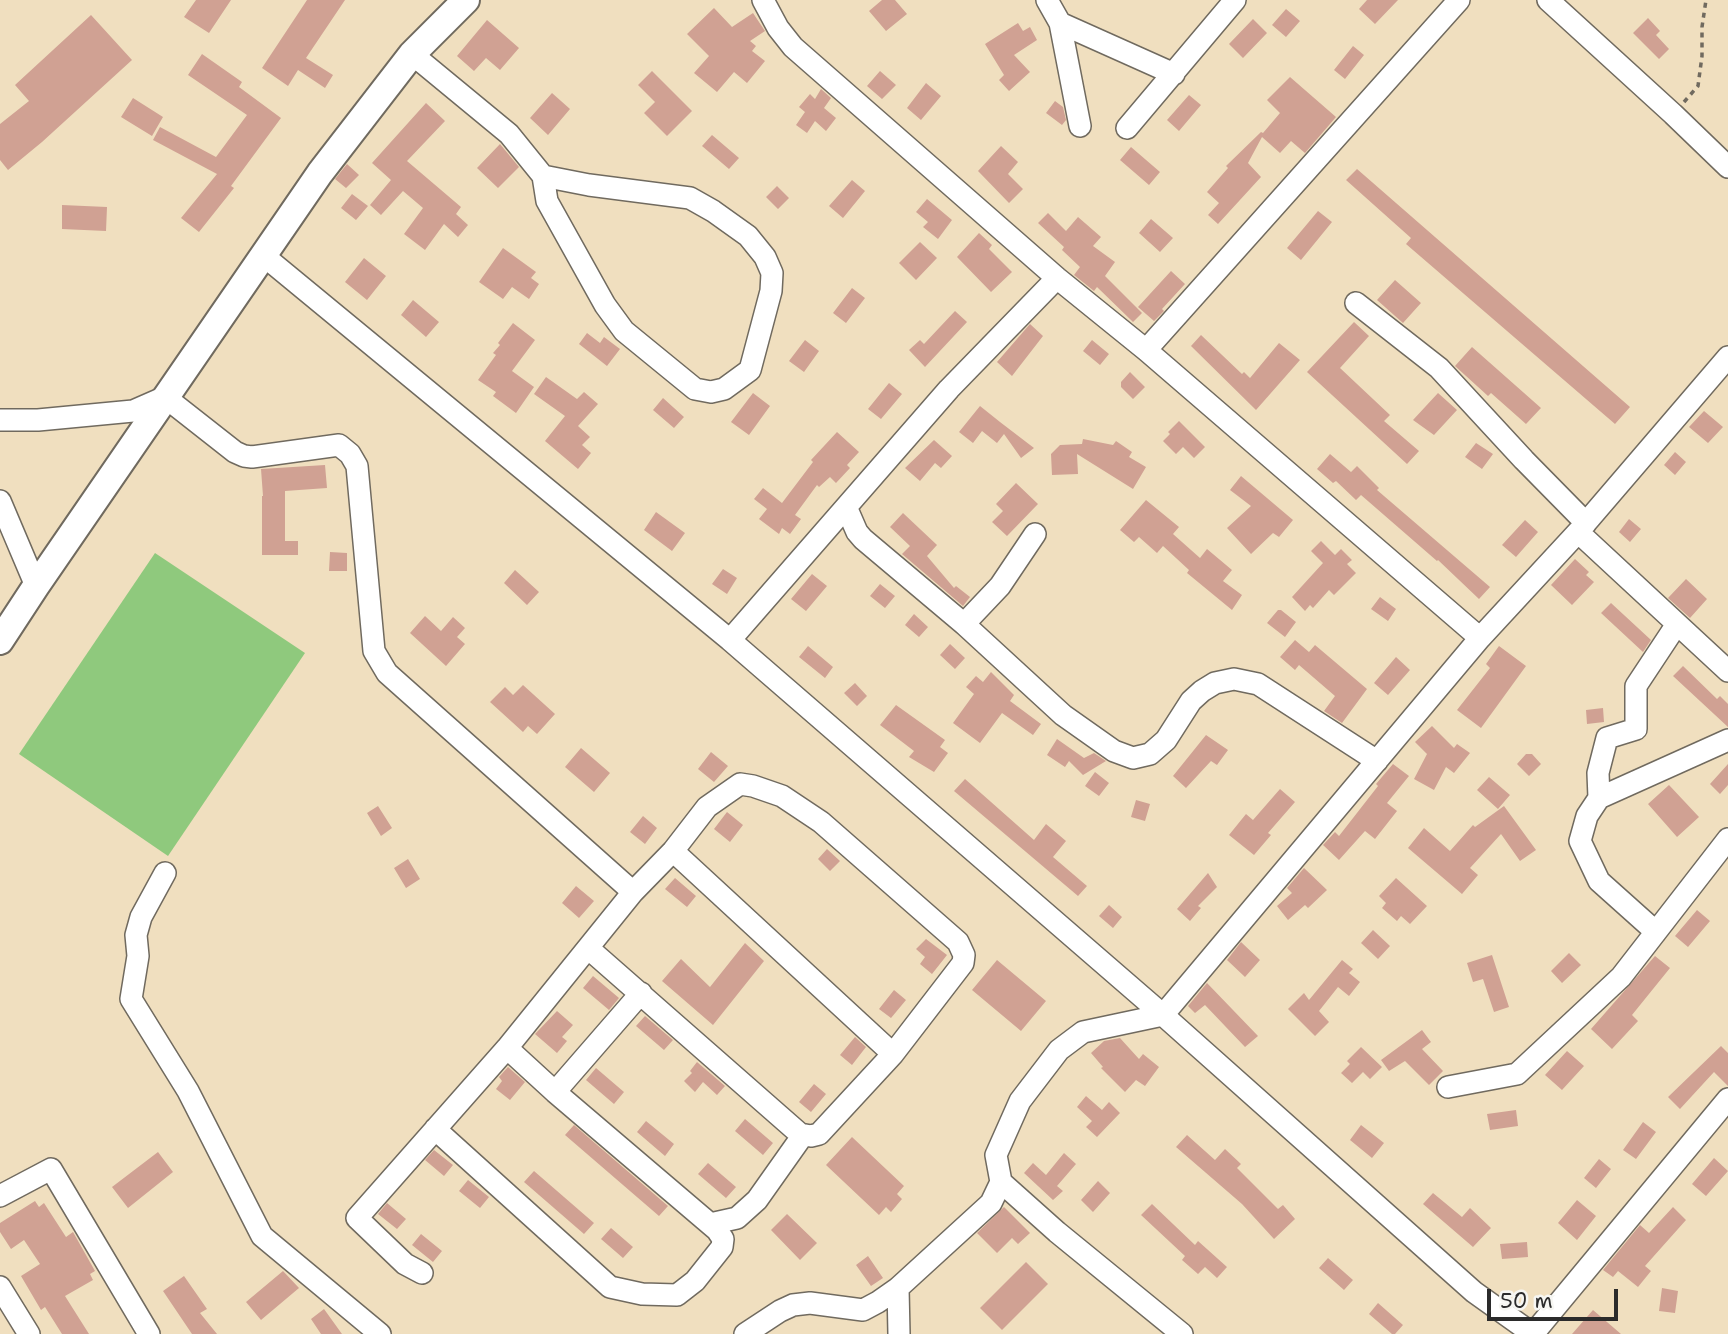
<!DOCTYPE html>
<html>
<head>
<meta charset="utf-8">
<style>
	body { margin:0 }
	#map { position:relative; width:1728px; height:1334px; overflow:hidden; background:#f0dfbf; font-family:"Shantell Sans",sans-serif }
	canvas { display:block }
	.scale { position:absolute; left:1487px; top:1289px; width:131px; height:32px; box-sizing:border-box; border:4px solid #2b2b2b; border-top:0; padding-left:9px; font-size:21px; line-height:24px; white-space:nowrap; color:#2b2b2b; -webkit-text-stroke:5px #f6f6f2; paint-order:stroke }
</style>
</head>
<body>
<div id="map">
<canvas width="1728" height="1334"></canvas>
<div class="scale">50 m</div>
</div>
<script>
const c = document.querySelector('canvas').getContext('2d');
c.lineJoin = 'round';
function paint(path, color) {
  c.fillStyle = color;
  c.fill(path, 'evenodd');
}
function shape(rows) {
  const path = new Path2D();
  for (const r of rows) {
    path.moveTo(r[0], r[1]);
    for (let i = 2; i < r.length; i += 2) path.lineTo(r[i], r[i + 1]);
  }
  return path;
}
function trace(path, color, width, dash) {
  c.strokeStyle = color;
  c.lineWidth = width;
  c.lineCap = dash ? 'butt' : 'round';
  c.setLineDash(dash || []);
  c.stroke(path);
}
paint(shape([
	[155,553,305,653,168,856,19,754]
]), '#8fc97d');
paint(shape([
	[196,0,231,0,209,33,184,17],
	[307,0,345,0,306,58,333,75,325,88,298,70,288,86,262,68],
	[882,0,895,0,907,14,886,31,869,11],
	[1367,0,1398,0,1375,24,1359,9],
	[714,8,732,27,753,13,765,31,750,41,756,46,752,51,765,61,747,83,734,72,717,92,694,73,709,56,687,34],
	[1286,9,1300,21,1286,37,1272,25],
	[91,15,132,60,42,142,8,170,0,160,0,124,29,101,15,85],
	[1648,18,1660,31,1656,35,1669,49,1659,59,1633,33],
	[1253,19,1267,33,1243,58,1229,44],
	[487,20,519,48,500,70,486,58,474,71,457,56],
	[1018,23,1023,31,1030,27,1037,40,1014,55,1030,72,1009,91,999,80,1004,75,985,44],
	[1353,46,1364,55,1345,79,1334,70],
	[202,54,242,82,239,87,281,118,231,186,234,188,199,232,181,218,217,174,153,140,160,127,216,157,247,115,188,75],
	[652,71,692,111,667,136,644,113,655,102,638,85],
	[880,71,896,85,882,99,867,86],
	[1290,77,1336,117,1305,153,1291,141,1280,153,1262,137,1248,163,1261,177,1218,224,1208,215,1219,203,1207,192,1228,168,1226,166,1261,132,1263,133,1280,113,1267,100],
	[926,83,941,96,921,120,907,108],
	[821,89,831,98,824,108,836,118,826,131,815,121,807,133,796,125,805,112,799,107,810,94,815,99],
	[552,93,570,109,548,135,530,118],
	[1189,95,1201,105,1179,131,1167,120],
	[133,98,163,117,152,136,121,117],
	[1055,101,1063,107,1066,120,1062,125,1046,113],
	[426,103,445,121,407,161,461,207,456,214,468,225,458,237,444,224,425,250,404,234,423,208,403,191,381,215,370,205,391,180,372,163],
	[712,135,739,158,729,169,702,146],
	[500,144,519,167,498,188,477,168],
	[1001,146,1018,162,1008,174,1023,189,1009,203,978,171],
	[1131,147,1160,172,1149,185,1120,160],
	[347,164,359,175,346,188,335,179],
	[1357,169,1630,407,1615,424,1406,244,1411,238,1346,180],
	[852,180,865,191,843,218,829,206],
	[777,186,789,198,778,209,766,197],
	[352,194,368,206,356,220,341,208],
	[927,199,952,220,938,239,923,227,928,222,916,212],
	[62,205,107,207,106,231,62,229],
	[1318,211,1332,222,1301,260,1287,248],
	[1048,213,1066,231,1078,217,1101,237,1093,246,1115,262,1105,276,1142,313,1133,322,1097,287,1094,291,1074,275,1080,267,1062,250,1064,247,1038,223],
	[1151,219,1173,238,1160,252,1139,233],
	[979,233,992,245,989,249,1012,272,991,292,957,257],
	[920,242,937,258,916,280,899,263],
	[503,248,536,272,531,278,539,284,529,299,512,287,503,299,479,282],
	[364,258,386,276,367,300,345,282],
	[1171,271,1185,284,1162,309,1164,311,1154,321,1138,307],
	[1395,280,1421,303,1403,323,1377,300],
	[852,288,865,298,846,323,833,313],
	[413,300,439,322,426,337,401,315],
	[955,311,967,322,925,367,909,350,920,340,924,344],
	[1354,322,1369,336,1340,368,1390,415,1384,421,1419,451,1407,464,1307,372],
	[513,323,535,340,512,371,534,387,516,413,493,396,496,392,478,380,496,355,493,353,500,345,498,343],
	[1030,324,1043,336,1012,376,997,362],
	[587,333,600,343,604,337,620,349,607,366,579,344],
	[1201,335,1242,374,1244,372,1250,378,1279,343,1300,360,1256,410,1191,346],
	[805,340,819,351,804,372,789,361],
	[1092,340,1109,354,1100,365,1083,351],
	[1472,347,1541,408,1526,424,1491,393,1488,396,1455,366],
	[1130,372,1145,387,1133,399,1121,387,1121,382],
	[546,377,577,399,584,392,598,404,578,426,590,437,582,445,591,453,578,469,545,441,565,416,534,394],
	[889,383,902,394,881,419,868,409],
	[753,393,770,406,749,435,731,422],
	[1438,393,1457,410,1434,435,1413,420],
	[663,398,684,417,674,428,653,410],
	[980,406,1000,422,1034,448,1021,458,1004,434,997,443,982,431,973,443,959,432],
	[1704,411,1723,427,1708,443,1689,427],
	[1179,421,1205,447,1194,458,1183,447,1176,454,1163,441,1170,434,1168,432],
	[837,432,859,452,847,465,850,468,836,483,830,477,819,487,817,485,795,515,801,519,790,534,782,528,779,534,759,519,767,509,754,499,763,488,782,503,813,462,811,460],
	[1083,439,1113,445,1116,441,1132,452,1129,457,1146,467,1133,489,1077,454,1078,474,1052,475,1051,454,1060,445,1082,444],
	[934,440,952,456,941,468,935,463,920,481,905,468],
	[1476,443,1493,454,1482,469,1465,457],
	[1675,452,1686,462,1675,475,1664,465],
	[1330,454,1351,472,1357,466,1379,488,1377,490,1490,587,1479,599,1438,560,1437,561,1361,495,1356,500,1336,481,1333,483,1317,469],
	[325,465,327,488,285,491,285,541,298,541,298,555,262,555,262,496,263,496,261,469],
	[1241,476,1293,520,1279,537,1273,533,1251,554,1227,528,1251,506,1230,490],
	[1016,483,1038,504,1007,536,992,522,1003,511,996,504],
	[1146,500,1179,527,1173,534,1200,558,1207,549,1232,570,1223,581,1242,595,1232,610,1187,573,1189,570,1163,546,1157,553,1139,537,1134,542,1120,530],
	[656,512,685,533,672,551,644,530],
	[903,513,937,545,927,556,954,588,956,586,970,597,963,606,902,554,910,546,890,527],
	[1629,519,1641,529,1630,542,1619,532],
	[1525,520,1538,532,1516,557,1502,545],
	[1321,541,1335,555,1341,549,1352,560,1347,564,1356,573,1334,595,1329,590,1313,608,1310,605,1305,611,1292,597,1323,563,1311,551],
	[330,552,347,553,347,571,329,571],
	[1575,559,1589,572,1586,575,1594,582,1572,605,1551,585],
	[723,569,737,578,727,594,712,584],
	[515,570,539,592,527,605,504,583],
	[812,574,827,586,806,611,791,599],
	[1686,579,1707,599,1690,618,1668,598],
	[880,584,895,596,885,608,870,596],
	[1380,597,1396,609,1388,621,1371,609],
	[1611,603,1651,640,1643,652,1601,613],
	[1278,610,1281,610,1296,622,1285,637,1267,623],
	[914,614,928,627,919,637,905,625],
	[425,616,441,631,453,617,465,628,457,637,465,644,446,666,410,633],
	[1295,640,1309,652,1315,645,1367,689,1342,723,1324,711,1335,696,1299,665,1295,670,1280,657],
	[950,644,965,658,955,669,940,655],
	[808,646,833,667,825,678,799,657],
	[1499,646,1526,666,1481,728,1457,710,1490,668,1486,664],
	[1396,657,1410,670,1388,695,1374,683],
	[1683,666,1717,699,1720,696,1728,704,1728,727,1673,676],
	[991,672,1014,695,1010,701,1041,724,1033,735,1002,713,980,743,953,723,974,694,966,687,976,676,983,682],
	[855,683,867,696,857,706,844,693],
	[523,685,555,714,537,734,528,726,523,732,490,702,505,687,513,695],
	[896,705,945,740,940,747,948,753,934,772,909,757,914,751,880,725],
	[1603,708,1604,722,1587,724,1586,710],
	[1432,726,1454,748,1457,744,1470,753,1454,773,1446,767,1434,790,1414,779,1427,754,1415,742],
	[1206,735,1228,750,1217,765,1211,761,1186,788,1173,776],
	[1057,739,1084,758,1094,753,1106,761,1083,775,1069,761,1065,767,1047,755],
	[581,748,610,773,594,792,565,767],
	[711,752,728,766,714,782,698,769],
	[1526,754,1532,754,1541,764,1529,776,1517,764],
	[1393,764,1409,776,1387,803,1397,811,1375,839,1365,831,1339,860,1323,845,1335,832,1339,836,1378,786,1376,784],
	[1728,764,1728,785,1720,794,1710,784],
	[1095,772,1109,783,1099,796,1085,786],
	[1489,777,1510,795,1498,809,1477,790],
	[965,779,1034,840,1046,824,1066,841,1053,857,1087,886,1078,896,954,791],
	[1669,785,1699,817,1677,837,1648,804],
	[1280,789,1295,802,1268,833,1271,835,1254,855,1229,835,1246,814,1253,820],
	[1136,800,1150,804,1145,821,1131,817],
	[378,806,392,828,381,836,367,813],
	[1504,806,1536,850,1520,861,1501,834,1470,868,1478,875,1462,894,1408,848,1424,828,1450,851,1473,825,1475,827],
	[727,812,743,825,730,842,714,829],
	[643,816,657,828,645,844,630,832],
	[827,849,840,861,830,871,818,859],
	[408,859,420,879,406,888,394,868],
	[1304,868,1327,890,1308,908,1305,905,1288,920,1277,906,1292,893,1287,888],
	[1208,873,1217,887,1198,906,1201,908,1190,921,1177,909],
	[675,878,696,896,687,907,665,889],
	[1396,878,1427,906,1410,924,1401,916,1397,921,1382,908,1386,903,1379,896],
	[576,886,594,901,579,918,562,903],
	[1109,905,1122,917,1113,928,1099,916],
	[1697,910,1710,921,1688,947,1675,936],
	[1373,930,1390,946,1378,959,1361,943],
	[926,939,947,955,932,974,920,964,925,957,916,949],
	[1241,942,1260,960,1245,977,1227,960],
	[745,943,764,961,713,1025,662,981,681,959,710,987],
	[1569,953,1581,965,1562,983,1551,971],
	[1492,955,1509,1007,1494,1012,1483,979,1473,982,1467,963],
	[1655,956,1670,968,1632,1015,1638,1021,1612,1049,1591,1029],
	[997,960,1046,1001,1021,1031,972,990],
	[1342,960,1353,969,1349,973,1360,982,1349,996,1338,987,1319,1011,1329,1022,1315,1036,1288,1009,1304,993,1309,1000],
	[593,976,619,998,609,1010,583,988],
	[1207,983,1258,1036,1245,1047,1205,1005,1195,1013,1188,1006],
	[894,990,906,1000,891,1018,879,1009],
	[557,1011,573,1025,562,1037,567,1041,557,1053,535,1034],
	[645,1016,673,1040,664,1050,636,1026],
	[1422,1030,1431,1042,1422,1049,1443,1071,1429,1085,1405,1061,1389,1071,1381,1060],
	[855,1037,866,1047,852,1065,840,1055],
	[1120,1038,1139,1059,1143,1054,1159,1067,1145,1086,1136,1080,1125,1092,1101,1068,1103,1067,1091,1053,1104,1041],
	[1721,1046,1728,1053,1728,1086,1714,1072,1680,1109,1668,1097],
	[1361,1047,1382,1067,1370,1079,1363,1072,1352,1083,1341,1073,1350,1064,1347,1061],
	[1567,1051,1584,1066,1562,1090,1545,1075],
	[697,1062,725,1086,717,1095,703,1082,695,1092,684,1081,692,1073,690,1071],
	[508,1067,525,1082,510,1100,496,1089,502,1081,499,1077],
	[596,1068,624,1092,614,1104,586,1080],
	[814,1084,826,1094,811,1112,799,1102],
	[1086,1096,1102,1110,1109,1102,1120,1113,1097,1137,1086,1127,1092,1121,1077,1107],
	[1516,1110,1518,1126,1490,1130,1487,1114],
	[745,1119,773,1143,763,1155,735,1131],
	[646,1121,674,1144,665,1156,637,1132],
	[1643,1122,1656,1132,1636,1159,1623,1150],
	[574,1125,668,1206,659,1216,565,1135],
	[1361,1125,1384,1143,1372,1158,1350,1140],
	[1187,1135,1215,1160,1225,1149,1241,1164,1237,1168,1278,1209,1283,1205,1295,1219,1274,1239,1242,1204,1176,1147],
	[852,1137,904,1186,897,1194,902,1199,891,1212,886,1207,879,1215,826,1165],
	[434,1150,453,1165,444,1176,425,1160],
	[158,1152,173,1172,128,1208,112,1187],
	[1064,1153,1076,1164,1057,1186,1063,1191,1053,1200,1024,1173,1033,1163,1046,1175],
	[1714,1158,1728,1171,1706,1196,1692,1184],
	[1599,1159,1611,1169,1596,1188,1584,1178],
	[708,1163,736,1187,726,1198,698,1174],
	[534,1171,594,1223,584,1234,524,1182],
	[468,1180,489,1197,480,1208,459,1191],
	[1098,1181,1110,1193,1093,1212,1081,1200],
	[1433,1193,1462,1217,1470,1208,1491,1228,1473,1247,1423,1204],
	[1577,1200,1596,1216,1577,1240,1558,1223],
	[35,1201,39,1207,44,1203,66,1237,73,1232,95,1271,90,1274,93,1280,65,1296,89,1334,62,1334,45,1307,41,1310,21,1276,40,1264,24,1240,11,1249,0,1232,0,1223],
	[387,1203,406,1219,397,1229,378,1214],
	[1152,1204,1195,1245,1198,1241,1227,1267,1217,1278,1205,1267,1198,1274,1182,1260,1185,1256,1141,1215],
	[1004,1207,1030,1233,1018,1244,1012,1238,997,1253,977,1233],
	[1673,1207,1686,1220,1645,1266,1651,1271,1638,1287,1618,1271,1613,1277,1603,1270,1640,1225,1649,1233],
	[787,1214,817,1243,800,1260,771,1230],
	[611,1228,633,1247,623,1258,601,1239],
	[421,1234,442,1251,433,1262,412,1245],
	[1527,1242,1528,1257,1502,1259,1500,1244],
	[868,1256,883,1278,871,1286,856,1265],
	[1328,1258,1353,1280,1344,1290,1319,1268],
	[1026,1262,1048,1284,1002,1330,980,1308],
	[283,1271,299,1288,261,1320,246,1302],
	[184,1276,207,1309,200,1313,217,1334,192,1334,163,1291],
	[1662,1288,1678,1291,1675,1313,1659,1311],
	[1378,1303,1403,1325,1395,1334,1392,1334,1369,1314],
	[324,1309,342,1334,321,1334,311,1319],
	[1593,1310,1621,1334,1572,1334]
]), '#d0a193');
const minor = shape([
	[763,0,778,28,793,47,1057,278,1146,350,1480,638],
	[1047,0,1060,23,1174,74],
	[1548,0,1673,114,1728,167],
	[1060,23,1080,126],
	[412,54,509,134,543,176,547,201,605,305,624,331,695,389,711,392,724,389,750,370,771,291,772,273,765,257,748,236,713,211,690,198,589,185,543,176],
	[1127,128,1235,0],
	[264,256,730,640,1163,1015,1474,1292,1533,1334],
	[1356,303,1439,368,1524,460,1586,523],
	[1146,350,1459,0],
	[0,420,38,420,133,411,165,397,235,452,244,456,252,457,339,445,350,454,357,466,374,651,387,673,633,892],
	[0,501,36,586],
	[847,509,857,532,863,539,964,624,1063,715,1114,751,1133,758,1150,754,1166,740,1191,701,1202,691,1215,683,1234,679,1258,684,1377,761],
	[1578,532,1728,671],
	[964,624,1000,586,1035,534],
	[730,640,949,389,1057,278],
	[1599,798,1598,773,1607,738,1636,729,1636,686,1677,624],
	[673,851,893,1054],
	[165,873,141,917,136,935,138,956,131,999,188,1091,262,1236,380,1334],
	[1656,932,1599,881,1580,841,1587,816,1599,798,1728,740],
	[1448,1087,1517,1074,1621,977,1728,839],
	[555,1092,641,993],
	[435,1129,610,1287,642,1294,677,1295,695,1281,722,1247,723,1239,717,1230,555,1092,507,1048],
	[0,1196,51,1169,149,1334],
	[710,1224,737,1218,757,1200,803,1135],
	[422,1273,405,1264,357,1218,507,1048,633,892,673,851,707,807,740,784,753,786,782,796,821,822,958,942,964,955,963,963,893,1054,819,1134,811,1136,800,1134,588,948],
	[0,1287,29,1334],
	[898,1288,899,1334],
	[745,1334,780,1311,793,1305,810,1303,863,1310,878,1302,898,1288,991,1203,1001,1182],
	[1182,1334,1057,1232,1001,1182,996,1155,1020,1101,1059,1050,1083,1032,1163,1015,1480,638,1578,532,1728,357],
	[1533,1334,1728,1099]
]);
const tertiary = shape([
	[0,641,36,586,320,173,412,54,466,0]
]);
trace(minor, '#706a5f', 24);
trace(tertiary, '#706a5f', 30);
trace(shape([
	[1684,102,1698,86,1702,56,1702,27,1706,0]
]), '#706a5f', 3.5, [5, 5]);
trace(minor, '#fff', 21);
trace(tertiary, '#fff', 26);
</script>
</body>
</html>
